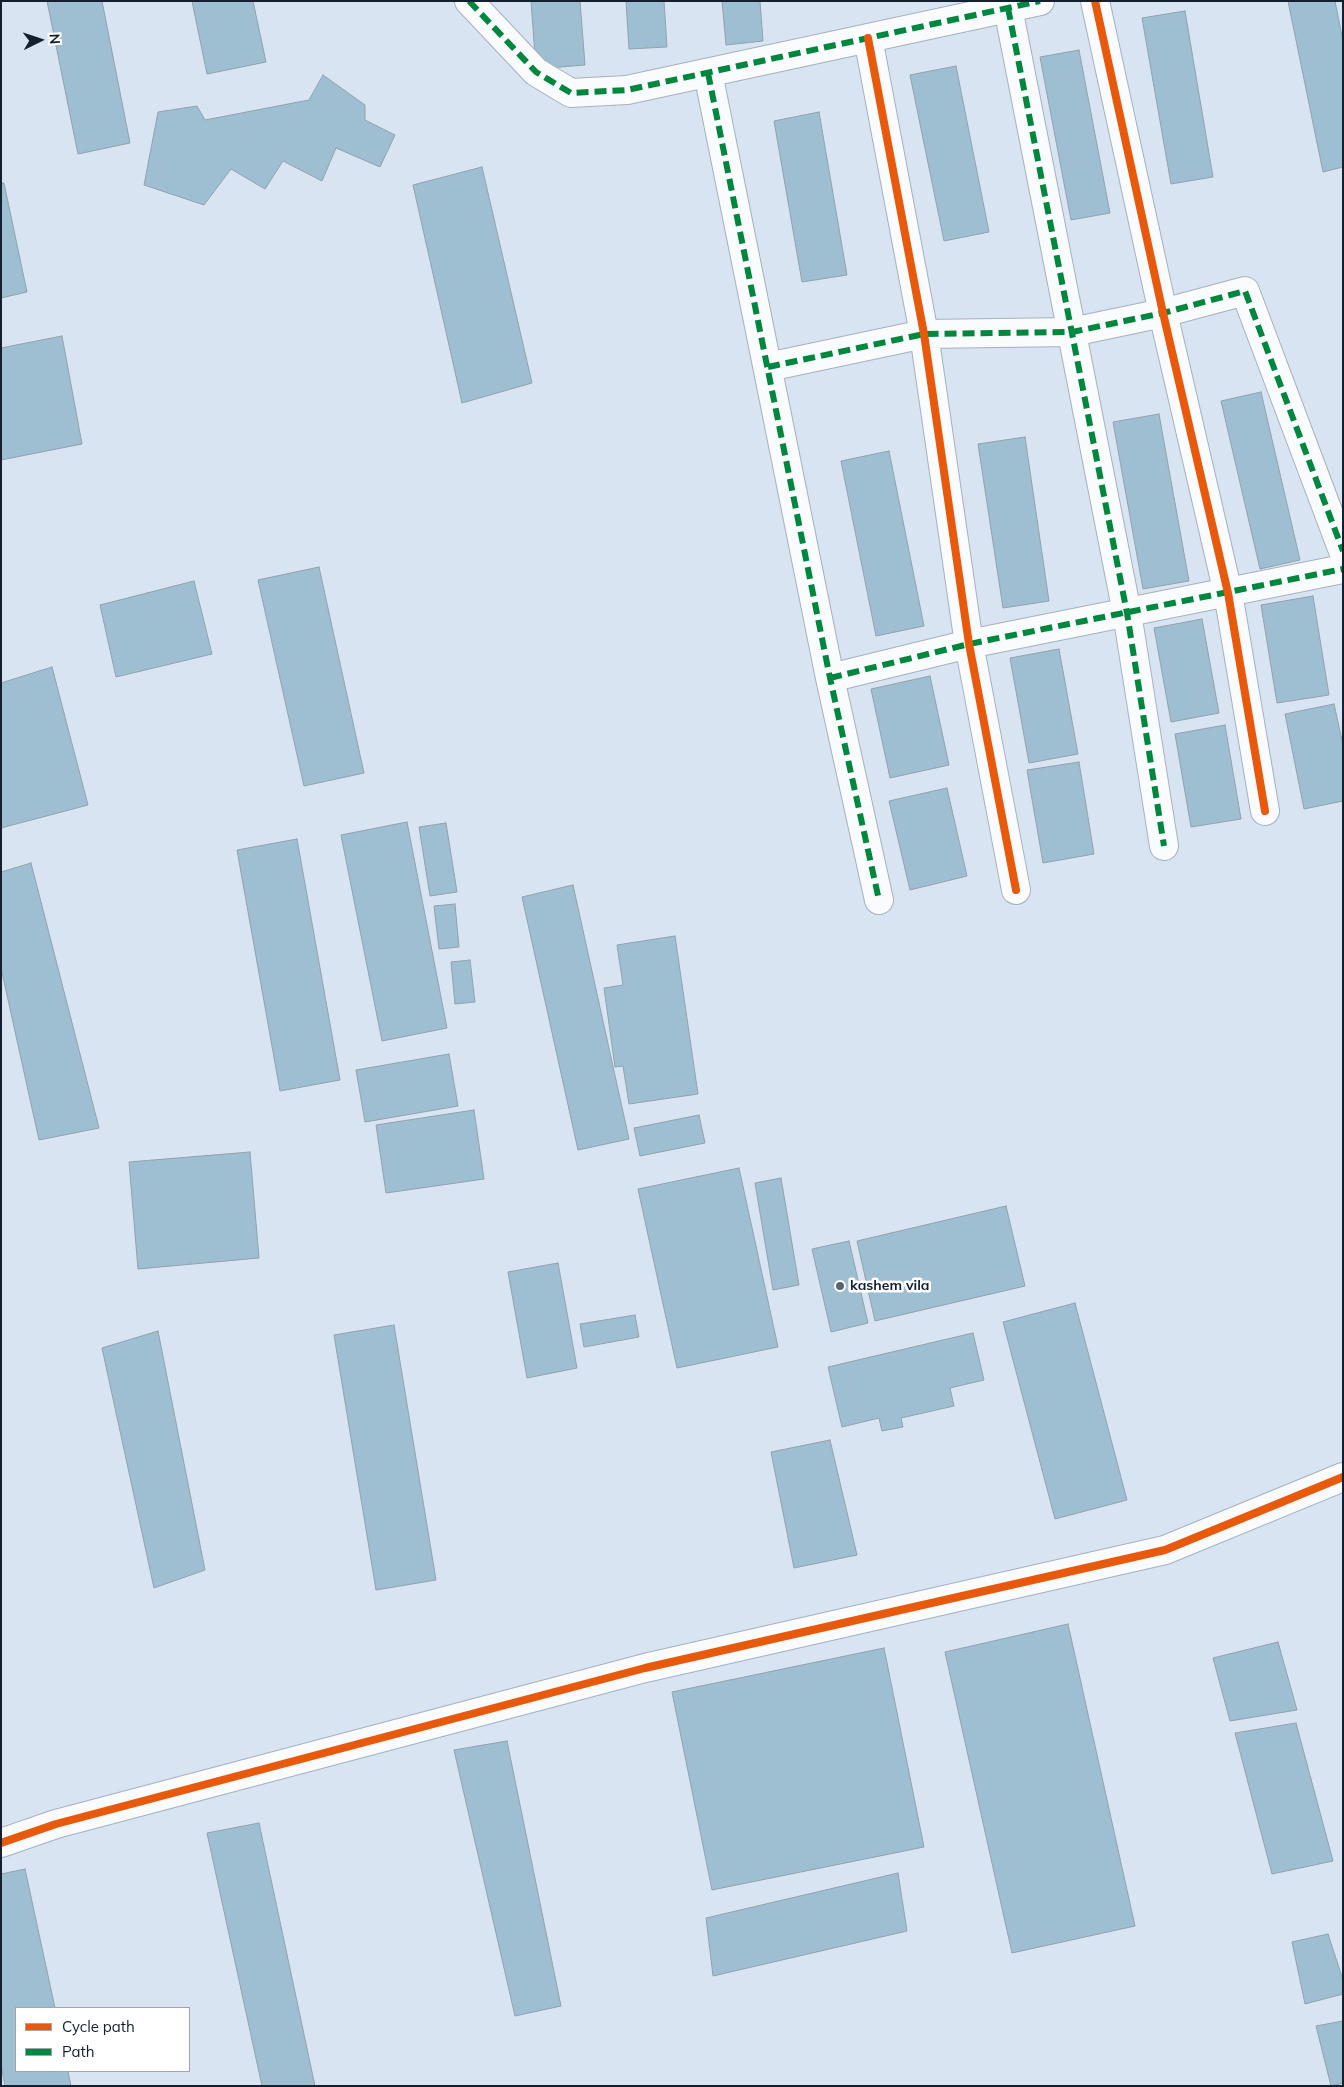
<!DOCTYPE html>
<html>
<head>
<meta charset="utf-8">
<style>
	body { margin:0 }
	#map { position:relative; width:1344px; height:2087px; overflow:hidden; background:#d8e4f2; font-family:Mulish,sans-serif }
	canvas { display:block }
	.frame { position:absolute; inset:0; border:2px solid #142030; pointer-events:none }
	.legend { position:absolute; left:15px; top:2007px; width:175px; height:65px; box-sizing:border-box; background:#fff; border:1px solid #a1a6ac; margin:0; padding:6px 9px; list-style:none; font-size:15px; color:#142030 }
	.legend li { display:flex; align-items:center; gap:10px; height:25px }
	.legend b { width:25px; border:1px solid #a1a6ac }
	.north { position:absolute; left:15px; top:15px; width:50px; height:50px; -webkit-text-stroke:4px #fff; paint-order:stroke; rotate:86deg; font-size:14px; font-weight:700; line-height:20px; text-align:center; color:#142030 }
	.north::after { content:''; display:block; margin:auto; width:18px; height:22px; background:#142030; clip-path:polygon(50% 0,100% 100%,50% 72%,0 100%) }
</style>
</head>
<body>
<div id="map">
<canvas width="1344" height="2087"></canvas>
<div class="frame"></div>
<ul class="legend">
<li><b style="height:6px;background:#e8590c"></b>Cycle path</li>
<li><b style="height:6px;background:#00873e"></b>Path</li>
</ul>
<div class="north">N</div>
</div>
<script>
const c = document.querySelector('canvas').getContext('2d');
c.lineJoin = 'round';
function paint(path, color) {
  c.fillStyle = color;
  c.fill(path, 'evenodd');
}
function shape(rows) {
  const path = new Path2D();
  for (const r of rows) {
    path.moveTo(r[0], r[1]);
    for (let i = 2; i < r.length; i += 2) path.lineTo(r[i], r[i + 1]);
  }
  return path;
}
function trace(path, color, width, dash) {
  c.strokeStyle = color;
  c.lineWidth = width;
  c.lineCap = dash ? 'butt' : 'round';
  c.setLineDash(dash || []);
  c.stroke(path);
}
function write(font, color, halo, rows, align = 'center') {
  c.font = font + ' Mulish,sans-serif';
  c.lineWidth = 5;
  c.setLineDash([]);
  c.textBaseline = 'middle';
  c.strokeStyle = halo;
  c.fillStyle = color;
  for (const [text, x, y, turn = 0] of rows) {
    c.save();
    c.translate(x, y);
    c.rotate((+turn || 0) * Math.PI / 180);
    c.textAlign = isNaN(turn) ? turn : align;
    if (halo) c.strokeText(text, 0, 0);
    c.fillText(text, 0, 0);
    c.restore();
  }
}
const building = shape([
	[47,1,102,1,130,143,78,154,47,1],
	[192,1,253,1,266,62,207,74,192,1],
	[531,1,580,1,585,65,536,69,531,1],
	[626,1,664,1,667,47,629,49,626,1],
	[722,1,760,1,763,41,726,45,722,1],
	[1288,1,1335,1,1343,41,1343,167,1323,172,1288,1],
	[1185,11,1213,177,1171,184,1142,18,1185,11],
	[1079,50,1110,213,1071,220,1040,57,1079,50],
	[956,66,989,232,944,241,910,75,956,66],
	[323,75,365,105,365,120,395,135,380,167,336,148,322,181,283,161,265,189,231,169,204,205,144,185,158,112,197,106,205,120,309,100,323,75],
	[819,112,847,275,802,282,774,121,819,112],
	[482,167,532,383,462,403,413,185,482,167],
	[1,183,4,183,27,292,1,298,1,183],
	[62,336,82,444,1,460,1,348,62,336],
	[1261,392,1300,560,1260,569,1221,401,1261,392],
	[1159,414,1189,581,1143,589,1113,422,1159,414],
	[1025,437,1049,601,1003,608,978,444,1025,437],
	[889,451,924,626,876,636,841,461,889,451],
	[319,567,364,773,304,786,258,580,319,567],
	[194,581,212,654,116,677,100,605,194,581],
	[1313,596,1329,695,1277,703,1261,605,1313,596],
	[1202,619,1219,713,1171,722,1154,628,1202,619],
	[1059,649,1078,754,1029,763,1010,658,1059,649],
	[52,667,88,805,1,828,1,683,52,667],
	[930,676,949,765,890,778,871,689,930,676],
	[1334,704,1343,745,1343,801,1304,809,1285,714,1334,704],
	[1225,725,1241,819,1191,827,1175,734,1225,725],
	[1079,762,1094,854,1043,863,1027,770,1079,762],
	[947,788,967,876,910,890,889,801,947,788],
	[407,822,447,1028,382,1041,341,835,407,822],
	[446,823,457,892,430,896,419,827,446,823],
	[297,839,340,1080,280,1091,237,850,297,839],
	[31,863,99,1128,39,1140,1,968,1,872,31,863],
	[573,885,629,1139,578,1150,522,897,573,885],
	[455,904,459,947,439,949,434,906,455,904],
	[675,936,698,1094,629,1104,623,1066,615,1067,604,988,623,985,617,945,675,936],
	[470,960,475,1002,455,1004,451,962,470,960],
	[449,1054,458,1106,365,1122,356,1070,449,1054],
	[474,1110,484,1179,386,1193,376,1125,474,1110],
	[699,1115,705,1143,640,1156,634,1128,699,1115],
	[250,1152,259,1258,138,1269,129,1162,250,1152],
	[739,1168,778,1347,677,1368,638,1189,739,1168],
	[781,1178,799,1285,773,1290,755,1183,781,1178],
	[1006,1206,1025,1286,875,1321,857,1241,1006,1206],
	[849,1241,868,1323,831,1332,812,1249,849,1241],
	[558,1263,577,1368,527,1378,508,1272,558,1263],
	[1075,1303,1127,1500,1055,1519,1003,1322,1075,1303],
	[635,1315,639,1337,584,1347,580,1324,635,1315],
	[394,1325,436,1580,376,1590,334,1335,394,1325],
	[158,1331,205,1570,154,1588,102,1348,158,1331],
	[973,1333,984,1380,950,1388,954,1406,901,1418,903,1427,882,1431,879,1418,842,1427,828,1367,973,1333],
	[830,1440,857,1555,794,1568,771,1452,830,1440],
	[1068,1624,1135,1926,1012,1953,945,1652,1068,1624],
	[1278,1642,1297,1710,1230,1721,1213,1658,1278,1642],
	[884,1648,924,1847,712,1890,672,1692,884,1648],
	[1296,1723,1333,1861,1272,1874,1235,1733,1296,1723],
	[507,1741,561,2006,515,2016,454,1750,507,1741],
	[259,1823,315,2086,262,2086,207,1833,259,1823],
	[25,1869,55,2008,16,2008,16,2071,68,2071,71,2086,5,2086,1,2065,1,1874,25,1869],
	[898,1873,907,1931,713,1976,706,1918,898,1873],
	[1328,1934,1343,1980,1343,1994,1305,2004,1292,1942,1328,1934],
	[1343,2021,1343,2083,1331,2086,1316,2026,1343,2021]
]);
paint(building, '#9dbfd1');
trace(building, '#92a1ac', 1);
const minor = shape([
	[469,1,536,72,571,93,627,90,1040,1],
	[1095,1,1163,313,1228,593,1265,811],
	[1008,8,1127,613,1164,846],
	[868,38,924,334,969,644,1016,890],
	[708,73,830,678,879,900],
	[768,367,924,334,1072,332,1163,313,1245,291,1343,551],
	[830,678,969,644,1343,569],
	[1,1843,56,1824,645,1668,1165,1550,1343,1477]
]);
trace(minor, '#a6b1bf', 30);
trace(minor, '#f9fbfd', 28);
trace(shape([
	[469,1,536,72,571,93,627,90,1040,1],
	[1008,8,1127,613,1164,846],
	[708,73,830,678,879,900],
	[768,367,924,334,1072,332,1163,313,1245,291,1343,551],
	[830,678,969,644,1343,569]
]), '#00873e', 6, [12, 6]);
trace(shape([
	[1095,1,1163,313,1228,593,1265,811],
	[868,38,924,334,969,644,1016,890],
	[1,1843,56,1824,645,1668,1165,1550,1343,1477]
]), '#e8590c', 8);
for (const [x, y, r, color] of [
	[840,1286,5,"#596574"]
]) {
  const dot = new Path2D();
  dot.arc(x, y, r, 0, 2 * Math.PI);
  c.fillStyle = color;
  c.fill(dot);
  trace(dot, '#fff', 2);
}
write('bold 14px', '#142030', '#fff', [
	["kashem vila",850,1286]
], 'left');
</script>
</body>
</html>
